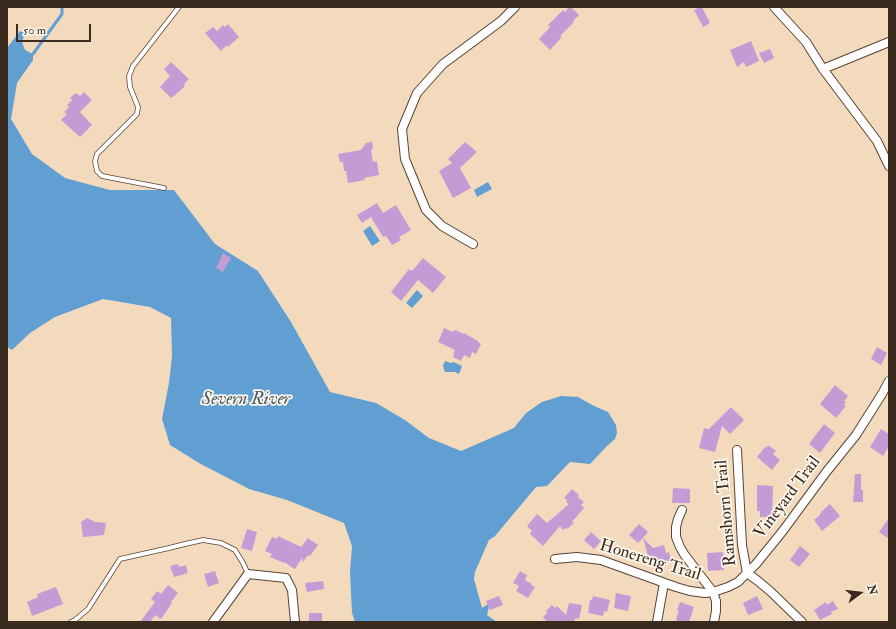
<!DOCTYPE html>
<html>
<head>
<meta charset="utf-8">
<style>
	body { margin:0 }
	#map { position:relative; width:896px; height:629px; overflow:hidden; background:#f4dabd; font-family:"IM FELL Double Pica",serif }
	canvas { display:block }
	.frame { position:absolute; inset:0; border:8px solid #3b2a1e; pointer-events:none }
	.north { position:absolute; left:840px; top:573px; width:40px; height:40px; -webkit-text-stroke:3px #fbf7ec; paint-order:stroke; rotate:75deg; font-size:11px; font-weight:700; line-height:16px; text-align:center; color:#3b2a1e }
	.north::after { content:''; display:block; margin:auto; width:14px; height:18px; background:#3b2a1e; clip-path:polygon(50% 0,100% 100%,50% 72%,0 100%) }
	.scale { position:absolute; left:16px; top:24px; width:75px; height:18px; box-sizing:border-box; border:2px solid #3b2a1e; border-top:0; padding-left:5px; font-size:12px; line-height:14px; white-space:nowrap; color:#3b2a1e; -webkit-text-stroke:3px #fbf7ec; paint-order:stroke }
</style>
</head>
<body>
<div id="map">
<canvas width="896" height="629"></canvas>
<div class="frame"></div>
<div class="north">N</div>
<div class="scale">50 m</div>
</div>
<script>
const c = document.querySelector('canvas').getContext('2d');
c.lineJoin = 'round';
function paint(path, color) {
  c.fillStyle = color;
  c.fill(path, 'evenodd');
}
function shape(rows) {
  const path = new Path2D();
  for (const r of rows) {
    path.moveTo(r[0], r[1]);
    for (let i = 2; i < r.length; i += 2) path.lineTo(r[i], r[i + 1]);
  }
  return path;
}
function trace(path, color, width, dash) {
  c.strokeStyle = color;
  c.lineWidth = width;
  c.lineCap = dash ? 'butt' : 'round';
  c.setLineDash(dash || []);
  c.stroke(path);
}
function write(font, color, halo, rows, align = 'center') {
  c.font = font + ' "IM FELL Double Pica",serif';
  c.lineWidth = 3.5;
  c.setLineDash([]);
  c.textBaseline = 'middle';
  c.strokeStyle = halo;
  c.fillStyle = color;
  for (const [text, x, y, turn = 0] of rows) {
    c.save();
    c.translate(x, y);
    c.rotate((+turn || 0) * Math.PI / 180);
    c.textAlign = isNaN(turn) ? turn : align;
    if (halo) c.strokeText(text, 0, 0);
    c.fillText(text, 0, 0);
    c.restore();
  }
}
paint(shape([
	[20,31,25,33,22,42,25,50,33,54,33,60,17,83,11,119,32,154,65,178,110,190,174,190,215,244,258,271,291,322,330,392,376,403,405,420,429,438,461,451,514,428,526,413,542,402,561,396,578,397,594,406,608,412,616,425,617,433,615,439,607,446,590,464,570,462,547,486,536,487,495,536,489,540,475,572,474,579,482,608,488,604,489,607,487,615,497,622,355,622,352,613,350,572,352,546,344,523,287,500,249,489,199,463,170,445,162,419,169,383,172,356,171,318,150,307,103,299,55,317,30,333,12,350,7,347,7,48],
	[488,182,492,189,477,197,474,190],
	[370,226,380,241,372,246,363,231],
	[417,290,423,296,412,308,406,303],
	[445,361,451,363,454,362,462,366,459,374,455,372,445,372,443,366]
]), '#619fd3');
trace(shape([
	[33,54,62,14,62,7]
]), '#619fd3', 3);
paint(shape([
	[569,7,571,7,579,15,573,21,574,22,560,36,562,37,550,50,539,39,550,27,548,25,563,10,565,12],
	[700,7,702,7,710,23,703,27,694,10],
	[228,24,239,37,228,47,227,45,221,51,205,33,213,27,217,31,223,25,225,27],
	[751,41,759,61,746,67,744,62,737,67,730,50],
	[770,49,774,58,764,63,759,53],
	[171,62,189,79,184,84,185,86,175,95,171,98,160,87,170,76,164,69],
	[84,92,92,100,80,112,92,125,80,137,61,120,67,114,64,112,69,107,67,105,72,100,70,98,76,93,80,96],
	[372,142,373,147,371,151,373,162,377,161,379,175,364,178,365,180,348,183,346,171,344,171,343,162,340,162,338,154,361,150,366,143],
	[465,142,477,152,460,168,471,188,453,198,439,171,452,163,448,159],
	[377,203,383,213,396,205,411,230,399,237,401,240,392,245,386,236,383,237,371,217,362,223,357,215],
	[223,253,231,258,223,272,216,268],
	[423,258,446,277,433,293,418,280,401,301,391,292,409,269,412,271],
	[444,328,453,332,455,330,464,334,464,333,478,341,478,342,481,344,476,354,472,352,470,358,464,355,461,361,453,357,454,354,453,354,455,350,438,342],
	[877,347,887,353,881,365,871,359],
	[835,385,848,396,844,401,846,402,844,405,846,406,836,418,820,404],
	[731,407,744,420,730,434,722,426,715,452,699,448,704,428,709,429],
	[824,424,835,433,820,453,809,444],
	[881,429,889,434,889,446,883,456,870,447],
	[768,445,776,451,773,454,780,460,772,470,757,457,765,447,766,448],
	[855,474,861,474,861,490,863,490,863,502,853,502],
	[757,485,773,486,772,517,760,517,760,511,757,511],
	[673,488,690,489,690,503,672,503],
	[572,489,579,495,578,497,584,502,581,505,584,508,572,522,574,523,567,529,566,528,563,530,560,526,543,546,530,534,532,531,527,526,537,514,547,523,569,504,566,502,567,500,564,498],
	[830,504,840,516,822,531,814,520,820,515,820,514,821,513,821,512],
	[87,518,95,522,106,523,104,535,83,537,81,522],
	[889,518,889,539,879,532],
	[639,524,648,532,643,538,653,548,664,545,666,553,669,552,671,561,667,562,667,564,656,567,655,564,652,565,651,560,649,560,643,538,638,543,629,535],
	[247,529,257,532,252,551,241,548],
	[591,532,601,541,594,549,584,540],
	[278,536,301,547,308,538,318,545,310,556,308,555,303,562,302,558,295,569,284,562,284,563,270,557,272,554,265,551,272,537,277,539],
	[800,546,810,554,799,567,790,560],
	[723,552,724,570,708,571,707,553],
	[178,564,179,567,186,565,188,573,174,577,170,566],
	[215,571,219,583,208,587,204,574],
	[520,571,527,575,525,580,532,584,531,585,535,587,528,598,516,591,519,586,513,583],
	[323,581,324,589,307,592,305,583],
	[168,585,178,593,171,602,172,603,161,619,155,615,150,622,140,622,155,602,151,599,157,591,161,594],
	[56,587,63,604,32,616,27,602,38,597,37,594],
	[616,593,631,596,628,611,614,608],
	[499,596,503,605,490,610,486,601],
	[593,596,610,600,607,612,604,611,603,616,588,613,590,600,592,600],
	[757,596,763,609,748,615,743,603],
	[833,601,838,609,831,612,832,614,820,620,814,610,826,602,827,605],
	[680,602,694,607,689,622,676,622,677,620,676,619,679,611,677,610],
	[569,603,582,605,579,619,576,618,573,622,547,622,543,617,547,613,546,611,552,605,555,608,557,606,566,615],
	[309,613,322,613,322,622,309,622]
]), '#c49cd5');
const service = shape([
	[164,188,102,176,97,171,95,161,97,154,137,114,138,107,130,87,129,76,133,66,179,7],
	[71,622,75,620,88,609,120,559,169,548,185,544,203,540,221,543,235,550,243,563,248,574]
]);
const minor = shape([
	[774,7,806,42,823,69,877,141,889,166],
	[823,69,889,42],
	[473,244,442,226,426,210,405,159,402,129,417,93,443,64,501,21,515,7],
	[737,450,742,545,747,573],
	[682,510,678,519,676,527,676,537,680,547,684,554,713,592,716,601,716,611,714,622],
	[555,559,577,557,601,560,676,587,690,591,705,593,713,592,728,587,738,582,756,564,782,532,827,471,856,435,882,394,889,381],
	[747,573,758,581,770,591,802,622],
	[213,622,248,574,286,578,292,590,295,622],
	[657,622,664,583]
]);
trace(service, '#574436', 5.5);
trace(minor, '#574436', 10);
trace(service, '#fff', 4);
trace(minor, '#fff', 8);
write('17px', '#3b2a1e', '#fbf7ec', [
	["Vineyard Trail",788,498,-53],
	["Ramshorn Trail",727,513,-95],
	["Honereng Trail",650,561,17]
]);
write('italic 18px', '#4a5966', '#fbf7ec', [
	["Severn River",246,400]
]);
</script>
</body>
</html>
